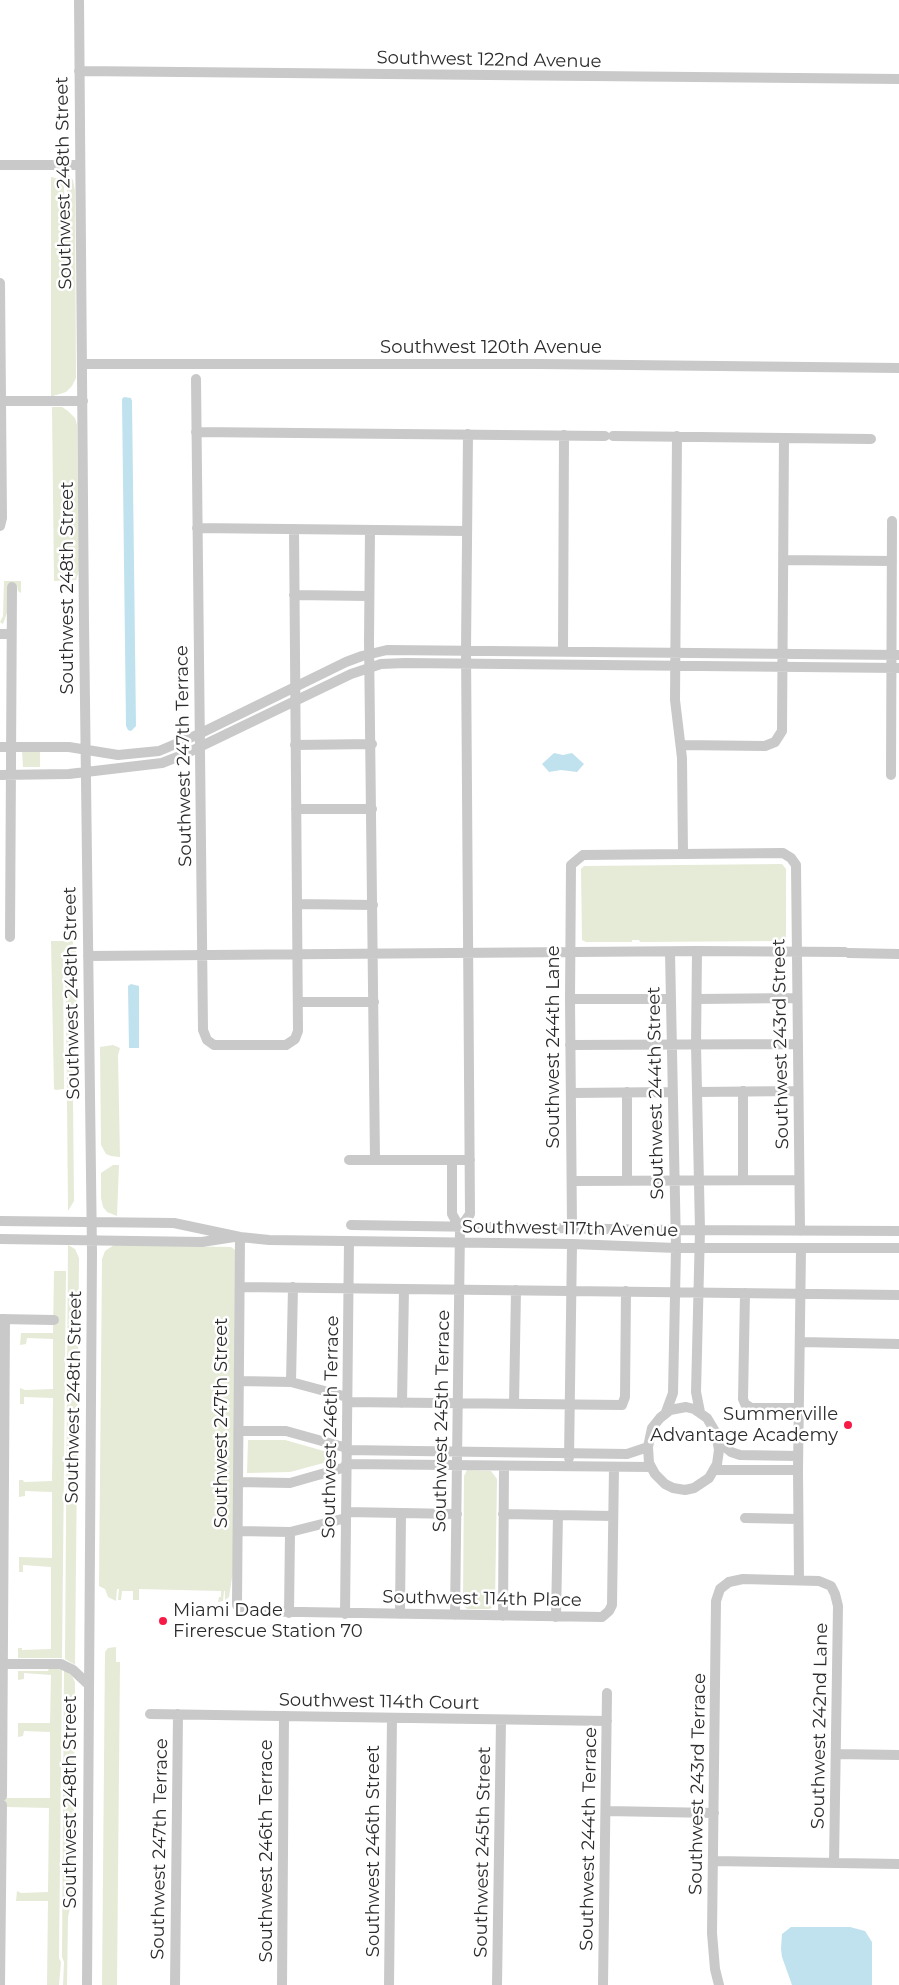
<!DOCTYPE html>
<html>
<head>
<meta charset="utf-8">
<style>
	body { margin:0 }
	canvas { display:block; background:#fff }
</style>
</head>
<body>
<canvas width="899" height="1985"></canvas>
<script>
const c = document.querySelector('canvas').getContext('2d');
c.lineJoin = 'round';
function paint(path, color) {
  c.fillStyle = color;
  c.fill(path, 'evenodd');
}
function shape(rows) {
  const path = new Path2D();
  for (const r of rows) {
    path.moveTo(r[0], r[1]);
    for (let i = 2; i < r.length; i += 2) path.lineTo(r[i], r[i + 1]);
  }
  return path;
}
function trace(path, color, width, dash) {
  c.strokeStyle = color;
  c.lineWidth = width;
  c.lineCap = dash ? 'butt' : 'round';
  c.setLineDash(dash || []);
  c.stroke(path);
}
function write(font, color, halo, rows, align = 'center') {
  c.font = font + ' Montserrat,sans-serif';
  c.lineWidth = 5;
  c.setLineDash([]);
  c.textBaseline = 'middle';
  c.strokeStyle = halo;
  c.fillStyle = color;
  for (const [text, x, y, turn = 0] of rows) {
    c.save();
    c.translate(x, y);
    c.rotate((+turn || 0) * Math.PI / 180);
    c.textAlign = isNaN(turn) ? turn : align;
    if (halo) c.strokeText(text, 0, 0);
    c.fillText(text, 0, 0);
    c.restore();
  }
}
paint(shape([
	[68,174,73,180,75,191,76,378,72,386,66,392,53,396,51,396,51,177,60,179,64,184,65,226,67,226,67,187,64,179],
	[52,407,62,407,68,411,75,418,77,425,79,571,76,580,54,581],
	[4,581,21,581,21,593,18,591,17,585,7,585,7,613,3,624,0,622,3,616],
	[40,750,40,767,23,767,22,751],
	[782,864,786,869,786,937,781,941,640,942,639,940,632,940,632,942,586,942,582,940,581,869,584,866],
	[51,941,73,941,73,944,63,952,64,1089,56,1090,54,1089],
	[76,945,77,1039,73,1063,73,1089,67,1089,65,953],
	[113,1045,120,1048,118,1055,120,1157,111,1156,106,1154,101,1145,100,1047],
	[67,1099,73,1100,74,1201,68,1211],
	[113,1165,119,1165,117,1216,107,1212,103,1207,101,1198,101,1173],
	[68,1245,75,1249,79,1258,75,1665,65,1659],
	[114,1245,231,1247,235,1250,234,1565,229,1597,225,1600,225,1591,224,1591,223,1601,218,1602,219,1597,221,1597,221,1591,139,1589,139,1600,133,1600,133,1591,122,1591,121,1600,118,1600,119,1589,117,1589,116,1601,108,1597,105,1589,99,1586,102,1259,105,1251],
	[54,1271,66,1271,62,1658,18,1658,18,1648,22,1648,22,1650,51,1649,51,1567,23,1565,23,1572,19,1572,19,1557,52,1558,52,1492,25,1491,25,1496,19,1497,19,1480,23,1480,24,1482,52,1481,53,1398,24,1397,24,1404,20,1404,20,1388,25,1390,53,1389,53,1339,27,1338,26,1344,20,1345,21,1333,53,1333],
	[248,1440,285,1440,331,1453,334,1457,331,1461,290,1472,247,1473],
	[467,1470,491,1471,497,1479,495,1604,490,1609,467,1609,463,1605,464,1476],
	[116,1647,116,1662,120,1662,117,1985,102,1985,105,1652,108,1648],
	[49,1668,62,1669,59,1958,61,1962,59,1985,47,1985,48,1901,16,1901,17,1891,21,1893,48,1892,49,1808,7,1807,7,1804,0,1803,0,1798,50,1798,50,1732,24,1731,23,1736,18,1737,18,1723,50,1723,51,1675,24,1673,24,1679,18,1680,18,1671,48,1671],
	[64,1670,72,1676,75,1682,73,1895,68,1917,67,1985,63,1985,64,1962,62,1957]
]), '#e5ebd7');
paint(shape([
	[124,397,131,398,132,401,136,726,131,731,128,730,126,726,122,399],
	[554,753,563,755,572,753,584,764,577,772,561,770,549,772,542,764],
	[131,984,139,986,139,1048,129,1048,128,986],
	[791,1927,850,1927,865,1931,872,1942,872,1985,792,1985,782,1957,781,1949,782,1934]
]), '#c0e2ee');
trace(shape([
	[79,0,84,623,92,1253,87,1985],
	[79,71,899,79],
	[0,165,80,165],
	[0,283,2,518,0,526],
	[83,364,539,364,899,368],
	[196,379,203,1030,207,1040,214,1045,286,1045,295,1039,298,1031,294,529],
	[0,401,83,401],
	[196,432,605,436],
	[613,436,871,439],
	[677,436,675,700,682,758,683,854],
	[197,528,467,531],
	[370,530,369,641,375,1160],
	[784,560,892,561],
	[294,595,369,596],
	[0,634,11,634],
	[563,651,564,435],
	[295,745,372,744],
	[681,745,765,746,775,742,782,731,784,438],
	[0,747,69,747,118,755,159,751,199,734,346,662,362,656,387,650,899,655],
	[0,775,69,774,162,763,185,754,351,674,381,664,405,663,899,668],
	[891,775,892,521],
	[296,809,372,809],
	[297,904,373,905],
	[10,937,12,587],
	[697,951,696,1045,700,1230,696,1392,700,1412],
	[849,953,899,954],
	[88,956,697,951,845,952],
	[570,999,671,999],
	[697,999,797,998],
	[298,1002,374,1002],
	[570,1045,798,1044],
	[743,1091,743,1180],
	[627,1092,627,1181],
	[697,1092,798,1091],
	[571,1093,672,1092],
	[349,1160,470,1160],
	[452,1160,452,1214,460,1228],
	[572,1181,799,1180],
	[0,1221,174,1223,240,1237,269,1240,572,1244,676,1248,899,1248],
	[351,1225,676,1230,899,1231],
	[460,1228,470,1214,466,650,468,434],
	[572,1228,570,999,571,865,583,855,783,853,791,858,796,865,800,1231],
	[240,1237,237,1605,241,1611,602,1617,609,1611,612,1605,614,1467],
	[0,1239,202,1242,234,1237],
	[240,1287,899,1295],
	[745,1293,743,1399,745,1404,751,1408,799,1408],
	[0,1319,54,1320],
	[800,1342,899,1344],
	[239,1381,291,1382,347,1397],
	[291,1382,293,1287],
	[347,1402,622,1405,625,1397,626,1291],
	[402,1403,404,1289],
	[514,1404,516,1290],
	[686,1407,694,1409,707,1418,716,1433,719,1450,717,1464,709,1478,694,1488,685,1490,673,1488,665,1484,655,1474,649,1463,648,1447,652,1428,660,1418,670,1410,686,1407],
	[666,1412,673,1393,676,1248,670,952],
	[239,1431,286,1431,347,1448],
	[719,1442,731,1452,740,1455,798,1456],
	[346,1450,627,1454,648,1447],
	[569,1458,572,1244],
	[346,1464,651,1467],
	[714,1470,798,1470],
	[238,1482,290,1483,346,1467],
	[346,1512,457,1514],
	[503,1514,613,1516],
	[745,1518,798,1519],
	[238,1531,290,1532,346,1518],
	[799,1580,798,1470,801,1248],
	[289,1613,290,1532],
	[345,1614,349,1241],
	[400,1614,401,1513],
	[455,1615,460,1228],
	[503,1616,504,1466],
	[556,1617,558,1515],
	[0,1664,61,1664,73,1670,88,1684],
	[150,1714,607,1721],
	[836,1754,899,1755],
	[2,1796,5,1319],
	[606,1811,714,1813],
	[713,1861,899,1864],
	[0,1985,2,1805],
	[175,1985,178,1714],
	[282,1985,284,1716],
	[389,1985,392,1718],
	[497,1985,501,1720],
	[603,1985,607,1693],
	[719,1985,715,1969,712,1933,716,1601,720,1589,729,1582,743,1579,819,1581,831,1586,835,1594,838,1606,834,1863]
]), '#c9c9c9', 10);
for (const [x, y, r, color] of [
	[848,1425,5,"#f71a46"],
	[163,1621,5,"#f71a46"]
]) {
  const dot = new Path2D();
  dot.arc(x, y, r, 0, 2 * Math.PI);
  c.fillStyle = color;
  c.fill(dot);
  trace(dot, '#fff', 2);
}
write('18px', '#2c2c2c', '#fff', [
	["Southwest 122nd Avenue",489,60,1],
	["Southwest 248th Street",64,183,-91],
	["Southwest 120th Avenue",491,348],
	["Southwest 248th Street",68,588,-90],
	["Southwest 247th Terrace",184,756,-91],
	["Southwest 248th Street",72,993,-91],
	["Southwest 243rd Street",781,1044,-91],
	["Southwest 244th Lane",554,1047,-90],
	["Southwest 244th Street",656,1093,-91],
	["Southwest 117th Avenue",570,1229,1],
	["Southwest 248th Street",74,1397,-89],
	["Southwest 245th Terrace",442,1421,-89],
	["Southwest 247th Street",222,1423,-90],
	["Southwest 246th Terrace",331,1427,-89],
	["Southwest 114th Place",482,1599,1],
	["Southwest 114th Court",379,1702,1],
	["Southwest 242nd Lane",820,1726,-89],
	["Southwest 243rd Terrace",698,1784,-89],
	["Southwest 248th Street",71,1802,-90],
	["Southwest 244th Terrace",589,1839,-89],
	["Southwest 247th Terrace",160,1849,-89],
	["Southwest 246th Terrace",267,1851,-90],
	["Southwest 246th Street",374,1851,-90],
	["Southwest 245th Street",483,1852,-89]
]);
write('18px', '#2c2c2c', '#fff', [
	["Summerville",838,1415],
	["Advantage Academy",838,1436],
	["Miami Dade",173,1611,"left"],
	["Firerescue Station 70",173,1632,"left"]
], 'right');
</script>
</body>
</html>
